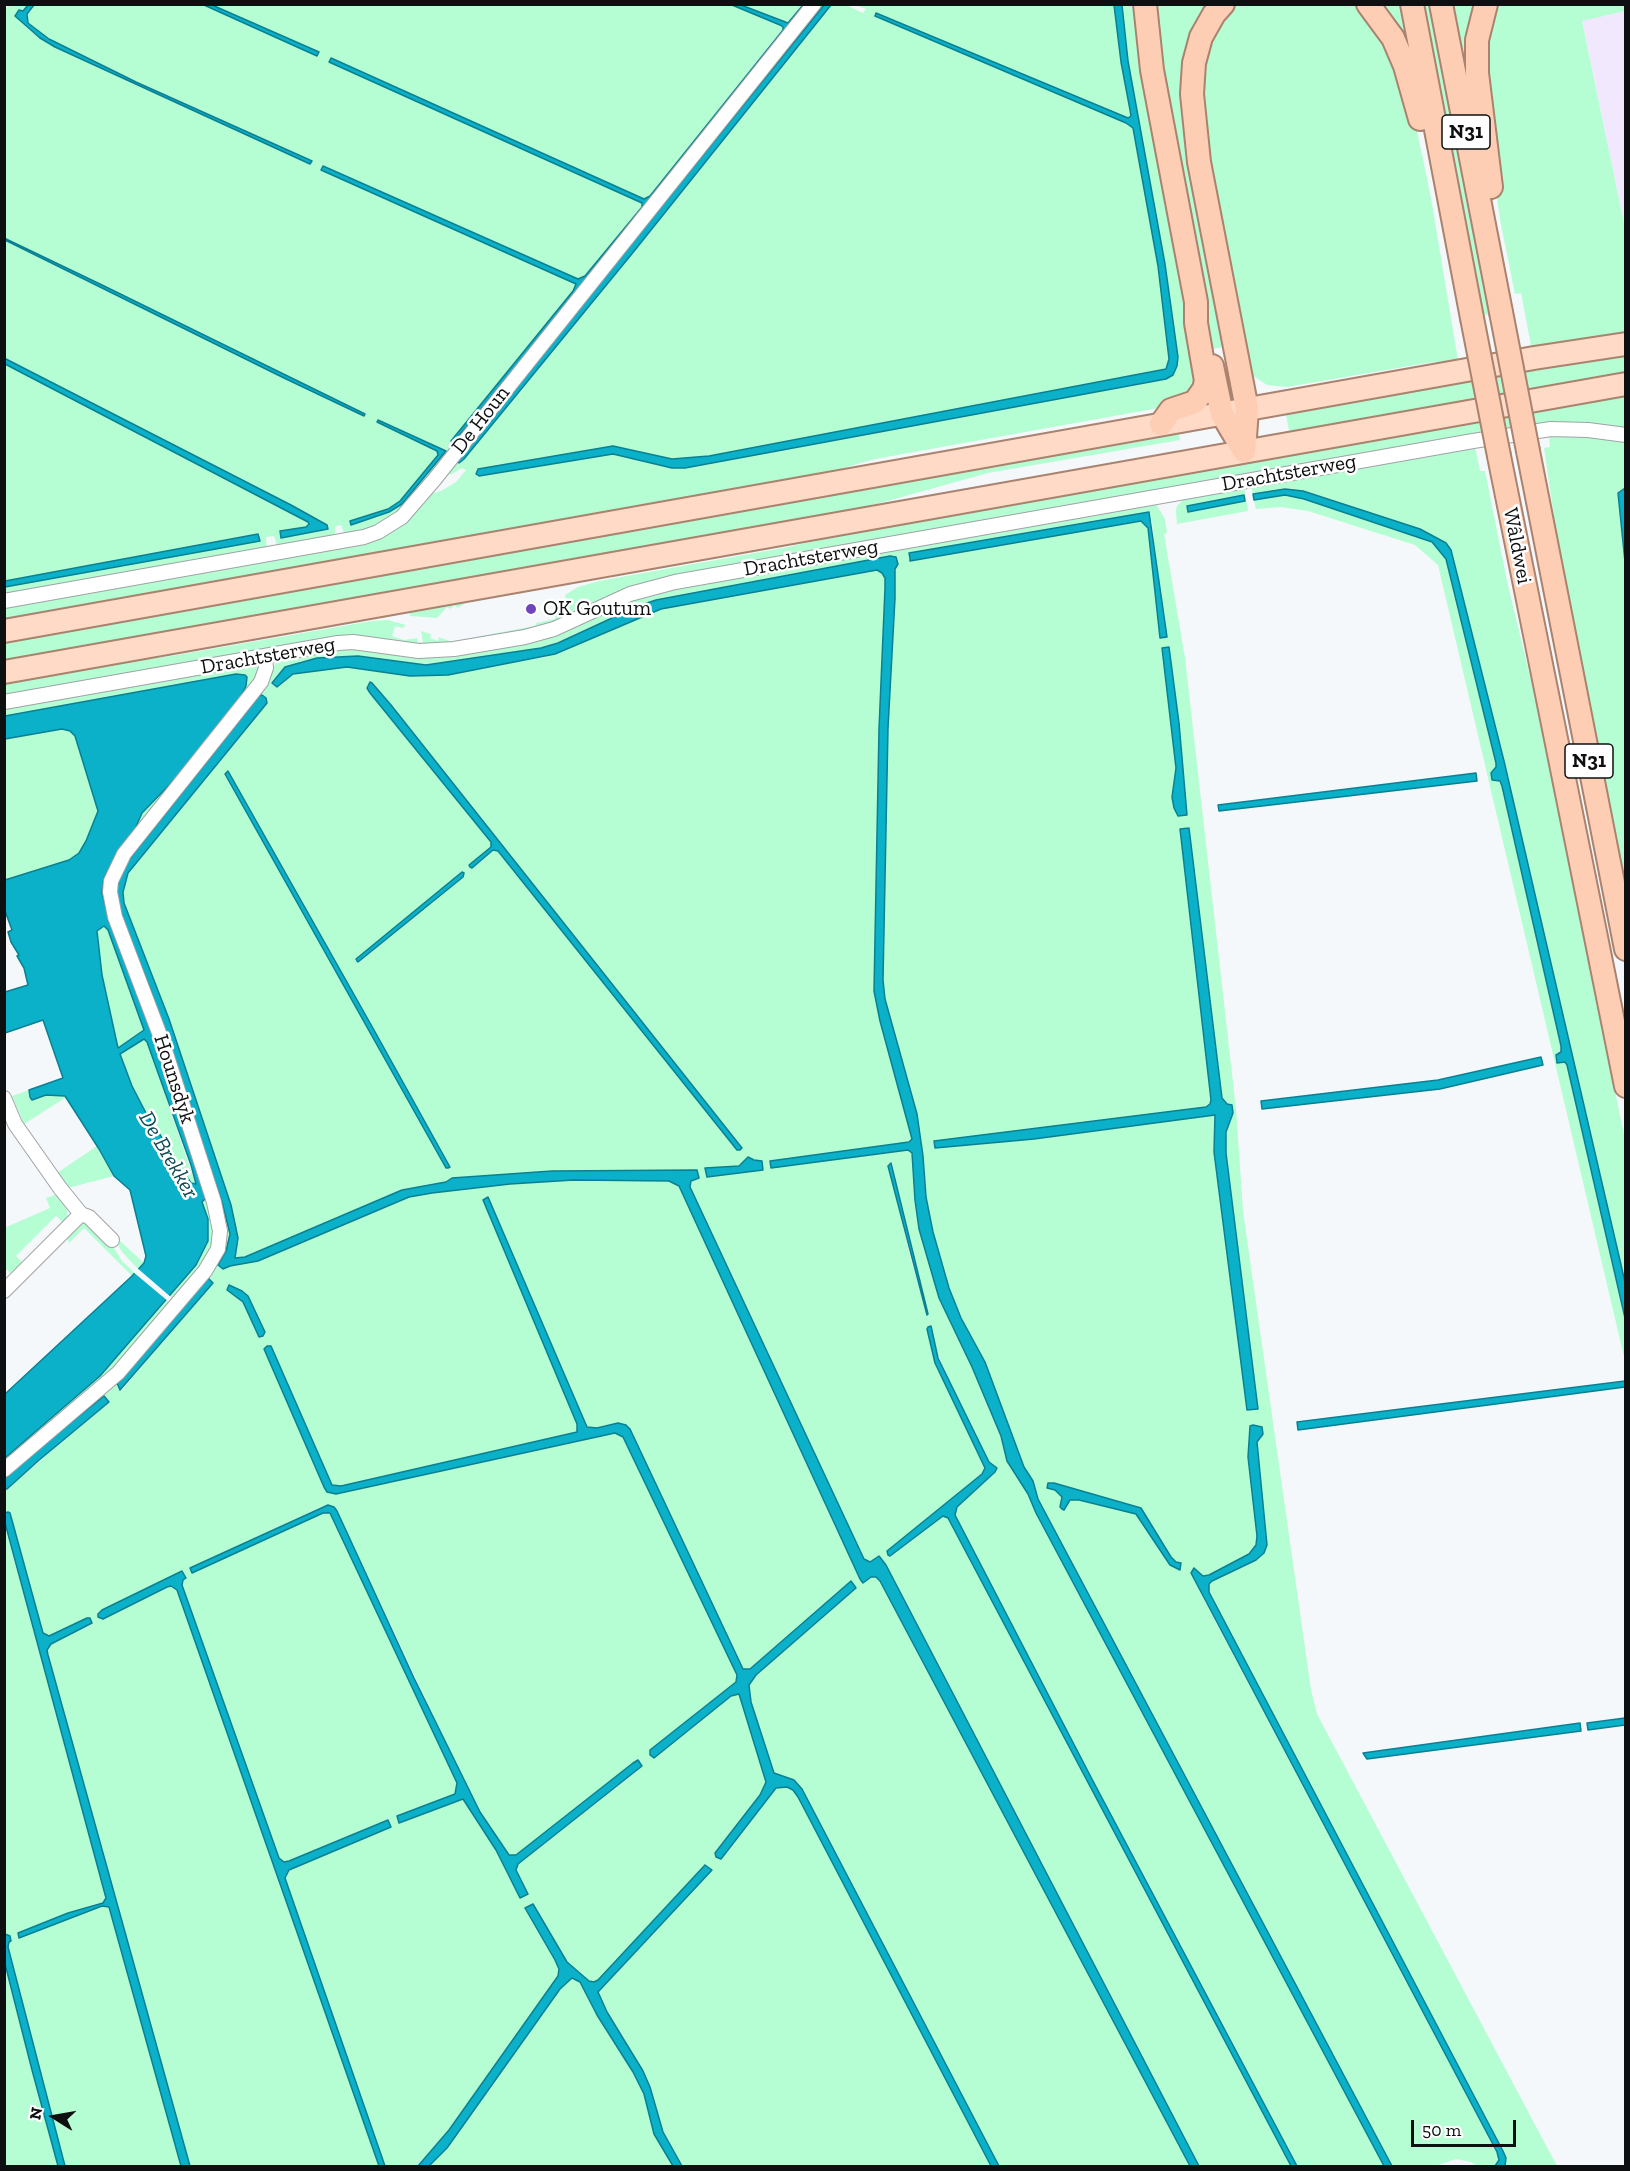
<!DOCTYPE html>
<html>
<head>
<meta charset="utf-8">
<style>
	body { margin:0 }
	#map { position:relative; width:1630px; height:2171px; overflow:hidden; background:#f4f8fb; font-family:"Zilla Slab",serif }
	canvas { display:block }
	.frame { position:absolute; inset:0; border:6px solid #0e0f10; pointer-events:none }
	.north { position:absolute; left:24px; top:2087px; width:60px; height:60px; -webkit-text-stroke:4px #fff; paint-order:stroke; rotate:281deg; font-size:16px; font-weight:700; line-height:24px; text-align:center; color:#0e0f10 }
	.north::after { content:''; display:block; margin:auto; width:21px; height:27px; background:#0e0f10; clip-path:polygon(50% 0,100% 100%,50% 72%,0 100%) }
	.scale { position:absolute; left:1411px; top:2120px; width:105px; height:27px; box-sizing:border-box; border:3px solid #0e0f10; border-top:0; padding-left:8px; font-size:18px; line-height:21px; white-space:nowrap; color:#0e0f10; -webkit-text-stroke:4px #fff; paint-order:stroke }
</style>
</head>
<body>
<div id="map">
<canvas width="1630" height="2171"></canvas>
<div class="frame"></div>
<div class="north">N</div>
<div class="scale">50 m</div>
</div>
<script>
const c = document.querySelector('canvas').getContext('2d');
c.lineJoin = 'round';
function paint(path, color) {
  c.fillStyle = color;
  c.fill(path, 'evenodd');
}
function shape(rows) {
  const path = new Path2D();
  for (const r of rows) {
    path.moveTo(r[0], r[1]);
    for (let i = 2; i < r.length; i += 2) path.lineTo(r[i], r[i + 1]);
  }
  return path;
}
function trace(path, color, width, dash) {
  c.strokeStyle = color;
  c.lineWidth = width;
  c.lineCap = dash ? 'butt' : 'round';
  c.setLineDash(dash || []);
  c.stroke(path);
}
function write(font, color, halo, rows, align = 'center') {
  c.font = font + ' "Zilla Slab",serif';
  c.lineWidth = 5;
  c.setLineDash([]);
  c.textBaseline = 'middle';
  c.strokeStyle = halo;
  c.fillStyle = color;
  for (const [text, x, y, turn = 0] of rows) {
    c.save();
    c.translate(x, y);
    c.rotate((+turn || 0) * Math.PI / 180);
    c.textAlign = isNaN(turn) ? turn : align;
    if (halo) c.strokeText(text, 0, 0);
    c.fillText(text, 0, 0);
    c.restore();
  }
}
paint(shape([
	[1625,11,1625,228,1582,20]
]), '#f2e8fe');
paint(shape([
	[732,4,784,27,650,196,644,199,330,58,329,62,640,201,642,206,585,276,578,280,323,167,322,170,576,284,573,291,451,441,576,294,450,453,389,521,347,536,344,533,341,525,335,526,335,538,278,548,274,536,266,537,267,550,5,597,5,587,259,541,258,534,5,581,5,364,308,522,309,524,306,527,280,531,328,527,291,505,5,358,5,240,284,378,363,416,365,414,5,238,4,6,6,8,9,5,28,5,23,11,25,26,40,38,55,47,134,84,312,161,68,50,36,30,28,23,27,14,34,5,204,5,237,20,318,52,212,5],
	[377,422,442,450,444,449,402,504,389,512,351,525,350,521,388,509,400,501,438,455,437,451],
	[741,5,803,5,789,23],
	[818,5,824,5,502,404,464,459,831,5,846,5,863,13,866,9,855,5,1114,5,1121,62,1130,110,1131,116,1129,118,876,13,875,16,1126,123,1133,128,1158,266,1169,359,1166,369,1163,371,709,456,672,459,613,446,476,470,477,475,613,454,672,468,685,468,1166,379,1173,375,1177,366,1176,343,1165,264,1128,61,1122,5,1136,5,1200,367,1196,387,1170,406,875,459,833,471,736,493,5,623,5,605,365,541,429,494,441,491,456,482,466,470,462,468,450,475,448,469],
	[1152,5,1213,5,1183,66,1181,84,1184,129,1228,346,1213,349,1164,97],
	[1232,5,1360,5,1369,12,1410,97,1431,198,1458,360,1427,363,1287,387,1267,385,1252,375,1248,366,1197,99,1209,36],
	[1375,5,1401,5,1414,65],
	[1420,5,1432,5,1491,314,1479,316],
	[1454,5,1481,5,1470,92],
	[1491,5,1625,5,1625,11,1582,21,1625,228,1625,337,1532,351,1521,293,1515,294,1501,225,1483,107],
	[1625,351,1625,376,1290,435,1285,410],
	[1625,391,1625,430,1588,425,660,580,553,623,524,631,455,643,455,641,534,626,536,625,536,623,555,619,553,608,560,607,561,612,568,610,565,595,578,587,599,581,788,547,935,513],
	[1178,429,1180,440,988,473,830,517,5,664,5,639],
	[1554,435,1588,436,1625,441,1625,488,1618,493,1626,562,1625,893,1560,558,1544,448,1550,447,1549,436],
	[1475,446,1480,471,1485,471,1507,581,1539,714,1625,1140,1625,1282,1504,761,1451,550,1446,543,1420,530,1323,497,1303,491,1285,489,1253,494,1251,485],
	[1244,487,1248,511,1177,524,1176,511,1177,506,1184,499,1191,495],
	[1285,495,1304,499,1418,537,1432,543,1446,559,1496,763,1493,780,1500,781,1502,786,1561,1046,1558,1063,1565,1062,1567,1065,1625,1318,1625,1361,1438,565,1415,545,1308,511,1281,507,1256,509,1254,500],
	[1152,503,1156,504,1165,519,1167,533,1164,534,1185,658,1236,1109,1243,1211,1311,1690,1317,1714,1557,2166,1505,2166,1506,2158,1503,2151,1209,1592,1209,1584,1212,1581,1256,1560,1264,1553,1267,1545,1257,1442,1263,1434,1257,1427,1250,1426,1248,1457,1257,1536,1256,1545,1249,1554,1209,1575,1203,1576,1201,1594,1497,2153,1499,2159,1495,2166,1477,2166,1471,2162,1456,2159,1435,2166,1392,2166,1038,1499,1034,1481,1024,1467,985,1362,961,1318,949,1288,933,1232,926,1197,923,1156,917,1114,884,999,883,955,888,728,896,566,876,559,656,600,638,606,558,643,541,648,426,665,358,656,340,656,300,661,282,684,292,674,347,667,434,676,545,657,661,609,877,570,882,573,885,578,885,588,874,991,912,1139,909,1142,771,1161,771,1168,908,1150,912,1153,915,1200,919,1229,939,1298,972,1367,1001,1436,1007,1459,1028,1494,1036,1513,1384,2166,1297,2166,1093,1781,955,1515,957,1507,995,1472,995,1466,989,1462,959,1402,927,1330,935,1363,985,1468,982,1474,887,1551,888,1555,890,1556,943,1516,948,1518,1291,2166,1199,2166,886,1565,879,1556,870,1562,864,1559,690,1187,697,1170,552,1171,457,1178,446,1182,402,1190,245,1258,235,1258,238,1238,231,1205,169,1019,124,903,123,892,128,874,218,761,262,695,259,696,150,833,121,873,120,912,150,988,222,1202,230,1234,226,1252,218,1266,236,1266,409,1197,432,1193,510,1184,574,1180,669,1181,679,1186,842,1542,861,1577,876,1577,880,1581,1190,2166,999,2166,802,1789,794,1780,774,1773,751,1702,749,1685,756,1675,856,1588,851,1581,750,1669,743,1669,704,1587,618,1423,596,1428,587,1427,488,1197,486,1198,577,1424,577,1432,341,1486,332,1485,269,1346,324,1487,336,1494,616,1433,623,1437,737,1675,736,1682,650,1750,650,1753,731,1696,739,1694,766,1782,760,1795,715,1853,716,1857,721,1859,776,1788,787,1787,793,1790,798,1797,991,2166,682,2166,663,2132,650,2087,623,2036,607,2012,598,1992,711,1870,598,1980,594,1982,589,1981,567,1962,533,1904,526,1908,555,1960,559,1969,558,1976,449,2130,430,2153,418,2166,385,2166,285,1878,289,1870,390,1828,387,1820,289,1861,284,1862,279,1858,182,1585,182,1572,100,1619,167,1587,171,1586,177,1590,379,2166,190,2166,48,1655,47,1650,51,1643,91,1625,87,1618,49,1636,43,1633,10,1513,5,1513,5,1489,7,1489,109,1402,33,1453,5,1478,5,1475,103,1391,222,1244,114,902,118,870,264,683,278,659,338,648,496,647,653,592],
	[1149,512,1152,520,1160,637,1148,528,1141,521,910,560,909,553],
	[1169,647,1179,723,1187,814,1175,781,1176,768,1171,727],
	[370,693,391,705,742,1148,737,1150,498,851,493,850,472,868,469,865,491,847,491,842],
	[228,772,374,1030,450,1166,448,1168,446,1168,225,774],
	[1188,828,1222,1098,1227,1104,1233,1105,1233,1113,1226,1132,1226,1153,1258,1409,1247,1410,1214,1152,1215,1115,1034,1139,935,1148,935,1141,1206,1107,1210,1104,1211,1100,1180,830],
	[748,1157,754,1160,762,1161,763,1170,707,1176,706,1168,739,1166],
	[888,1164,892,1164,928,1314,927,1315,911,1260],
	[213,1282,122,1390,120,1390,151,1344],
	[1047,1483,1054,1483,1141,1508,1171,1557,1176,1562,1181,1563,1180,1570,1136,1514,1079,1500,1070,1500,1064,1510,1060,1493],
	[321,1507,337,1511,466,1785,480,1812,509,1855,516,1855,640,1769,518,1864,516,1870,528,1894,508,1876,496,1850,463,1799,399,1823,397,1816,455,1794,457,1783,330,1513,323,1512,192,1573,190,1568],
	[559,585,465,603,458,608,454,605,451,609,447,607,437,618,410,616,409,607],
	[388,620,406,625,403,628,395,626,392,636,404,640,417,638,418,643,423,642,421,631,431,634,430,638,438,641,439,637,452,642,452,644,421,646,361,638,5,696,5,679,171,656,372,621],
	[253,664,260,667,261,672,109,881,216,1218,211,1257,173,1299,170,1296,196,1265,208,1241,208,1219,202,1202,206,1198,103,901,104,878,121,847,135,829,142,813,156,796,242,674,5,716,5,708],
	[62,729,70,731,76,736,98,811,93,826,79,853,69,860,5,880,5,739],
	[104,926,108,930,144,1030,118,1048,102,975,97,930],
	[144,1039,147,1042,196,1185,191,1184,146,1113,132,1086,120,1054],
	[29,1090,32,1100,46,1095,65,1096,65,1098,24,1124,12,1096],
	[97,1146,114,1176,68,1188,57,1173],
	[57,1194,67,1210,68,1219,64,1223,56,1216,16,1256,24,1264,12,1275,5,1268,4,1228,50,1208,46,1198],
	[85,1221,112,1245,122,1261,135,1273,132,1276,84,1228,69,1243,67,1237,82,1222],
	[118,1239,144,1263,138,1269,122,1252,116,1241],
	[167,1300,170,1303,116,1371,5,1468,4,1458,100,1376],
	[4,1523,106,1898,103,1903,68,1913,18,1933,19,1937,102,1906,109,1907,181,2166,65,2166,8,1947,10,1937,5,1934],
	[4,1964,32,2070,58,2166,5,2166],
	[572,1978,580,1982,597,2015,633,2072,644,2094,654,2134,673,2166,429,2166,447,2148,560,1989]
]), '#b5fdd3');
const water = shape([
	[28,5,34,5,27,14,28,23,49,39,136,82,312,161,310,164,55,47,40,38,15,16,19,10,23,11,28,5],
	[204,5,212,5,319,52,317,56,204,5],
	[732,5,741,5,788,23,803,5,808,5,576,294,453,443,451,441,573,291,576,284,321,170,323,166,578,279,585,276,642,207,642,203,329,62,331,58,644,199,650,196,783,30,783,27,780,25,732,5],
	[824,5,831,5,635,250,464,459,459,463,457,461,502,404,824,5],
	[1114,5,1122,5,1128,61,1165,264,1178,357,1177,366,1173,375,1166,379,685,468,672,468,613,454,479,476,476,474,478,469,613,446,672,459,709,456,1166,369,1169,359,1158,266,1133,128,1126,123,875,16,876,13,1128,118,1131,116,1130,110,1121,62,1114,5],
	[4,238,102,285,365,414,364,416,284,378,5,240,4,238],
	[4,358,291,505,327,525,328,529,281,538,280,531,306,527,309,524,308,522,5,364,4,358],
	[378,420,446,451,402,504,389,512,351,525,350,521,388,509,400,501,438,455,437,451,377,422,378,420],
	[1625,488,1625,562,1618,493,1625,488],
	[1285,489,1303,491,1420,529,1446,543,1451,550,1504,761,1625,1282,1625,1318,1567,1065,1565,1062,1557,1063,1556,1055,1561,1052,1561,1046,1502,786,1500,781,1492,780,1491,773,1496,767,1496,763,1446,559,1432,542,1304,499,1285,495,1254,500,1253,494,1285,489],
	[1244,495,1245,501,1188,512,1187,506,1244,495],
	[1149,512,1167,637,1160,638,1148,528,1141,521,910,561,910,558,909,553,1149,512],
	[258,534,260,541,5,587,5,581,258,534],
	[890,556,896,557,898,564,895,569,895,598,888,728,883,980,885,999,917,1114,923,1156,926,1197,933,1232,949,1288,961,1318,985,1362,1024,1467,1033,1481,1038,1499,1392,2166,1384,2166,1036,1513,1028,1494,1007,1461,1001,1436,972,1367,939,1298,919,1229,915,1200,912,1153,908,1150,771,1168,770,1161,909,1142,912,1139,880,1021,874,991,879,729,885,588,885,578,882,573,877,570,661,609,555,654,448,675,410,676,347,667,293,674,277,687,272,683,285,667,317,658,358,656,426,665,541,648,558,643,638,606,656,600,890,556],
	[1169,647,1179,723,1187,815,1178,816,1174,808,1172,797,1176,768,1162,648,1169,647],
	[236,674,245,675,247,677,246,686,237,704,176,778,142,813,135,829,121,847,104,878,102,893,108,915,146,1014,206,1198,202,1202,208,1219,208,1241,196,1265,100,1376,5,1458,5,1394,132,1276,144,1263,146,1256,130,1190,114,1176,99,1149,65,1096,46,1095,32,1100,30,1097,29,1090,63,1078,43,1020,5,1033,5,992,28,985,24,968,17,956,19,955,11,942,8,932,12,930,5,911,5,880,69,860,79,853,86,841,98,811,75,736,70,731,62,729,5,739,5,716,236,674],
	[104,926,108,930,144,1030,118,1048,102,975,97,931,104,926],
	[144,1039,147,1042,191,1165,196,1184,191,1183,146,1113,132,1086,120,1054,144,1039],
	[370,682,372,683,391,705,742,1148,740,1150,737,1150,498,851,493,850,472,868,470,867,469,865,491,847,491,842,370,693,367,688,370,682],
	[262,695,266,698,267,703,128,873,123,892,124,903,169,1019,231,1205,238,1238,235,1258,245,1257,402,1190,446,1182,452,1178,552,1171,697,1170,699,1178,691,1181,690,1187,864,1559,870,1562,879,1556,886,1565,1199,2166,1190,2166,880,1581,876,1577,871,1577,863,1583,860,1579,679,1186,669,1181,574,1180,510,1184,432,1193,409,1197,258,1261,230,1266,223,1269,218,1265,226,1251,230,1234,222,1202,150,988,120,912,116,891,118,882,128,861,259,696,262,695],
	[228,771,374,1030,450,1167,448,1168,446,1168,225,774,228,771],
	[1476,773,1477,781,1219,811,1218,805,1476,773],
	[1189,828,1222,1098,1227,1104,1232,1105,1233,1113,1226,1132,1226,1153,1258,1409,1247,1410,1214,1152,1215,1115,1034,1139,935,1148,934,1141,1206,1107,1210,1104,1211,1100,1180,829,1189,828],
	[462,872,464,873,463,877,358,962,357,961,356,959,462,872],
	[1541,1057,1543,1065,1440,1089,1262,1109,1261,1101,1438,1080,1541,1057],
	[748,1157,754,1160,762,1161,763,1170,707,1177,705,1168,739,1166,748,1157],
	[891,1163,928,1314,927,1315,888,1166,891,1163],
	[488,1197,587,1427,597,1428,618,1423,626,1425,630,1429,743,1669,750,1669,851,1581,856,1588,756,1675,749,1685,751,1702,774,1773,794,1780,802,1789,999,2166,991,2166,798,1797,793,1790,787,1787,776,1788,721,1859,716,1857,715,1853,760,1795,766,1782,739,1694,731,1696,654,1758,650,1755,650,1750,736,1682,737,1675,623,1437,615,1433,336,1494,327,1492,324,1487,264,1349,267,1346,271,1346,332,1485,341,1486,577,1432,577,1424,483,1200,488,1197],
	[207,1277,213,1283,120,1390,117,1383,207,1277],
	[229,1285,242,1291,248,1296,265,1332,263,1336,259,1337,243,1302,227,1290,229,1285],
	[931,1326,938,1358,989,1462,997,1468,995,1472,957,1507,955,1515,1093,1781,1297,2166,1291,2166,948,1518,943,1516,890,1556,888,1555,887,1551,982,1474,985,1468,935,1363,927,1329,928,1327,931,1326],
	[1625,1381,1625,1387,1298,1430,1297,1422,1625,1381],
	[104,1396,109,1402,38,1461,7,1489,5,1489,5,1478,33,1453,104,1396],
	[1253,1425,1262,1427,1263,1434,1257,1442,1267,1545,1264,1553,1256,1560,1212,1581,1209,1584,1209,1592,1503,2151,1506,2158,1505,2166,1495,2166,1499,2160,1497,2152,1191,1573,1194,1568,1203,1576,1209,1575,1249,1554,1256,1545,1257,1536,1248,1457,1250,1426,1253,1425],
	[1048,1483,1054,1483,1141,1508,1171,1557,1176,1562,1181,1563,1180,1570,1170,1565,1136,1514,1079,1500,1070,1500,1064,1510,1062,1509,1060,1507,1062,1497,1055,1490,1047,1488,1048,1483],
	[328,1505,334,1507,337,1511,414,1678,480,1812,509,1855,516,1855,633,1763,638,1760,642,1766,518,1864,516,1870,528,1894,520,1898,496,1850,463,1799,399,1823,397,1816,455,1794,457,1783,330,1513,323,1513,192,1573,190,1568,328,1505],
	[8,1512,10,1513,43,1633,49,1636,87,1618,90,1618,92,1623,51,1644,47,1650,48,1655,190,2166,181,2166,109,1907,102,1906,19,1938,18,1933,68,1913,103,1903,106,1898,5,1523,5,1513,8,1512],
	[182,1571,186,1578,183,1580,182,1585,279,1858,284,1862,289,1861,388,1820,391,1827,289,1870,285,1878,385,2166,379,2166,177,1590,171,1586,167,1587,103,1619,98,1617,98,1614,102,1610,182,1571],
	[1625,1718,1625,1725,1588,1730,1587,1723,1625,1718],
	[1580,1723,1581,1731,1367,1759,1363,1753,1580,1723],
	[705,1865,712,1870,598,1992,607,2012,643,2071,650,2087,663,2132,682,2166,673,2166,654,2134,644,2094,633,2072,597,2015,580,1982,572,1978,560,1989,447,2148,429,2166,418,2166,449,2130,558,1976,559,1969,555,1960,525,1908,533,1904,567,1962,589,1981,594,1982,598,1980,705,1865],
	[5,1934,10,1936,11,1941,9,1942,8,1947,65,2166,58,2166,32,2070,5,1964,5,1934]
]);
paint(water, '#0ab1c9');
trace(water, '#0b8092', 1.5);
paint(shape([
	[136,1267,172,1298,169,1302,132,1271]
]), '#f4f8fb');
const minor = shape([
	[4,601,364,537,378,532,402,517,434,480,814,4],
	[4,702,338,643,353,642,419,651,454,649,525,637,554,629,630,594,675,582,1473,441,1551,429,1588,430,1626,435],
	[4,1098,15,1124,60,1188,81,1214,4,1291],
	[81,1214,89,1217,112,1240],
	[4,1470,118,1373,205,1271,218,1249,220,1231,214,1202,161,1038,115,917,110,892,111,881,124,854,261,682,266,668,265,656]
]);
const primary = shape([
	[4,631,1534,358,1626,344],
	[4,672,1626,384]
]);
const trunk = shape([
	[1145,4,1152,70,1196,302,1196,323,1206,381,1204,389,1195,402,1171,410,1161,424],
	[1223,4,1214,14,1201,37,1194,63,1192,94,1199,162,1247,409,1244,451],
	[1368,4,1393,38,1405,66,1420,119],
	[1412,4,1472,318],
	[1441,4,1501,312],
	[1486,4,1477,40,1477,73,1491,187],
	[1212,366,1222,414,1244,451],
	[1528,451,1626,949],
	[1499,456,1626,1086]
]);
trace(minor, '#a0a3a6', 16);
trace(primary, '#a9836f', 26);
trace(trunk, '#a9836f', 26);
trace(minor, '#fff', 14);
trace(primary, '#fedac7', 22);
trace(trunk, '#feceb4', 22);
const trunkBridge = shape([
	[1501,312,1528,451],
	[1472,318,1499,456]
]);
trace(trunkBridge, '#a9836f', 26, []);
trace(trunkBridge, '#feceb4', 22);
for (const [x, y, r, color] of [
	[531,609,6,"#6f44bc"]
]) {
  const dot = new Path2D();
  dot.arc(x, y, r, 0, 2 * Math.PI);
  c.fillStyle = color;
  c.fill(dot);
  trace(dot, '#fff', 2);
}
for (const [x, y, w] of [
	[1466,132,48],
	[1589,761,48]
]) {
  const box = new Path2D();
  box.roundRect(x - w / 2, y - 17, w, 34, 4.5);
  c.fillStyle = '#fff';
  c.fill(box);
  trace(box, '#0e0f10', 1.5);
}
write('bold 20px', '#0e0f10', null, [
	["N31",1466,132],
	["N31",1589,761]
]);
write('21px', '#0e0f10', '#fff', [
	["De Houn",481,420,-52],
	["Drachtsterweg",1289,473,-10],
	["Wâldwei",1517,546,79],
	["Drachtsterweg",811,558,-10],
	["Drachtsterweg",268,656,-10],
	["Hounsdyk",174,1079,72]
]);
write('21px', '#0e0f10', '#fff', [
	["OK Goutum",543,609]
], 'left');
write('italic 22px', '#0e4a54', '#fff', [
	["De Brekker",168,1155,60]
]);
</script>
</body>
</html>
